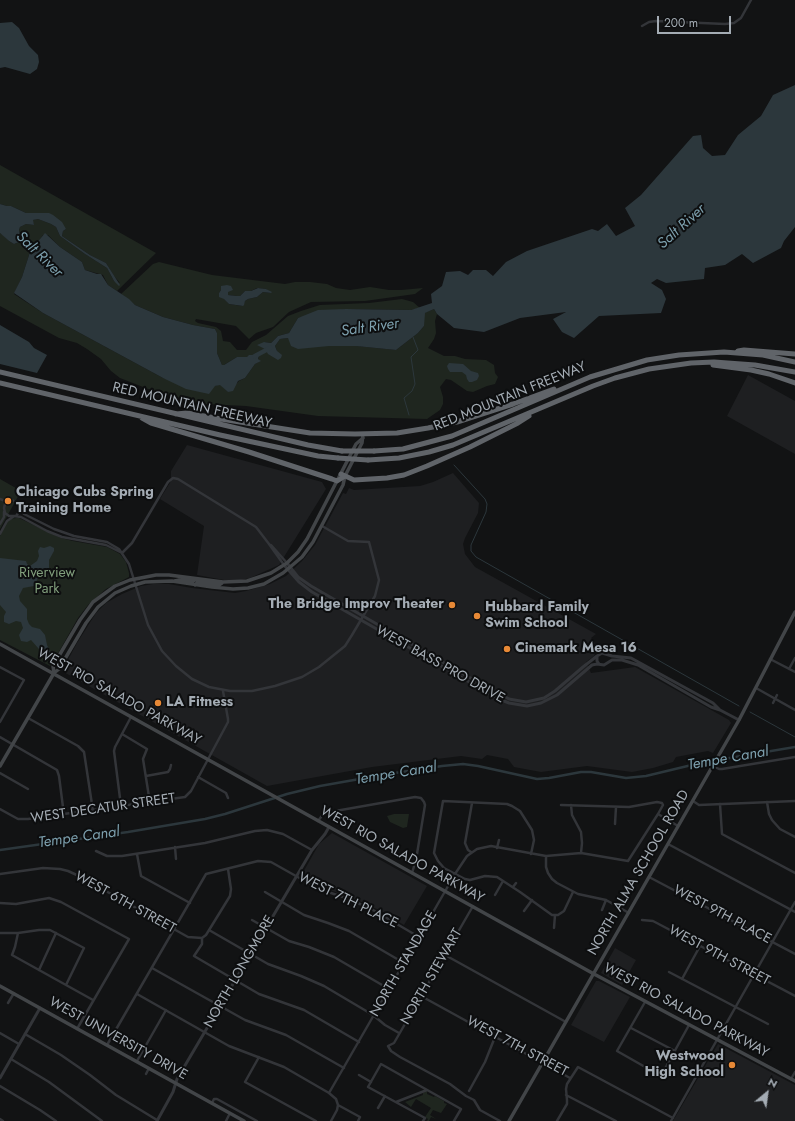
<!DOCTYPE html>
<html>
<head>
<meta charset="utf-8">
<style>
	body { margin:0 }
	#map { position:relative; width:795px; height:1121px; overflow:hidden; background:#121314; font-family:Jost,sans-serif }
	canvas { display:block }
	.north { position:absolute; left:747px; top:1073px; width:40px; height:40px; -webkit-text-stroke:3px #0d0e0f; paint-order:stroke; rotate:29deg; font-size:11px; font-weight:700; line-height:16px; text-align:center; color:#a4acb4 }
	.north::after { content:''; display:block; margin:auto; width:14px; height:18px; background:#a4acb4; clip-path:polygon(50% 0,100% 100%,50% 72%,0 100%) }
	.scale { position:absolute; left:657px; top:16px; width:74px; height:18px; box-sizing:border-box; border:2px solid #a4acb4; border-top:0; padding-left:5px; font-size:12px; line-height:14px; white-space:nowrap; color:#a4acb4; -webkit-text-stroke:3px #0d0e0f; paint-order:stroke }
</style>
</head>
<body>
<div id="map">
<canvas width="795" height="1121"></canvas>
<div class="north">N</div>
<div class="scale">200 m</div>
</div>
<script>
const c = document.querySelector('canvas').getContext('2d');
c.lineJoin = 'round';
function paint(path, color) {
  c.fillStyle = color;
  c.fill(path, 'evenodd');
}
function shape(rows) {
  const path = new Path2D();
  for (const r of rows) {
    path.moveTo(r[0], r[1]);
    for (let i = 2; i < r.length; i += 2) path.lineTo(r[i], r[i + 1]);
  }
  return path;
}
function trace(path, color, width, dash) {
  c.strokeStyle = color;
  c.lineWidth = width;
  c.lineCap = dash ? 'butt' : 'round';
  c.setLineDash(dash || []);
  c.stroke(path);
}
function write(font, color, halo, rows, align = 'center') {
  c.font = font + ' Jost,sans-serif';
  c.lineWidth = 4;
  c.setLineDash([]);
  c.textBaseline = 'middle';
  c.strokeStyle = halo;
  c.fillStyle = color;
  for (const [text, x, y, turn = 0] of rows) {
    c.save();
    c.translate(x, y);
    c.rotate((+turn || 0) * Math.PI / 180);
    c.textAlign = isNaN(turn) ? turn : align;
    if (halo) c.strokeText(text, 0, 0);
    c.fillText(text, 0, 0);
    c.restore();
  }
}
paint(shape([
	[748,375,795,401,795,454,727,416],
	[187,445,322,482,326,489,279,565,250,578,241,580,224,580,197,575,204,526,160,499,171,481,171,471],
	[453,473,479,503,478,513,465,538,463,544,465,554,475,567,596,634,591,638,595,643,596,650,594,656,586,662,591,673,635,667,729,720,731,723,713,753,708,751,676,757,673,762,653,768,632,772,587,766,541,772,514,767,508,759,487,755,482,759,461,756,372,767,267,786,62,671,77,643,96,613,106,603,122,594,141,586,153,584,169,584,192,588,235,593,246,591,270,584,286,576,302,561,315,545,343,493,346,494,349,488,354,490,420,486,433,482],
	[332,833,427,886,404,925,377,909,348,896,320,887,301,876,319,844],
	[615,948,636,960,622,985,601,973],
	[596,981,599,981,630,997,604,1042,571,1025],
	[718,1044,795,1085,795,1121,673,1121]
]), '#1e1f21');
paint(shape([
	[0,165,156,253,117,291,108,285,103,275,85,270,82,262,60,247,48,235,43,235,37,244,31,250,21,241,19,230,20,227,26,224,34,225,32,220,38,219,51,224,56,227,60,236,85,254,107,268,114,281,120,283,114,276,106,263,90,255,62,236,63,231,66,229,32,214,26,213,11,206,7,206,0,204],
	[0,233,3,235,9,241,14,244,19,242,25,245,30,252,22,277,14,294,43,313,163,378,215,386,220,384,228,392,239,381,245,378,255,364,260,361,258,359,260,353,247,357,237,357,224,365,222,365,217,353,217,333,215,329,193,325,163,317,135,305,121,294,153,264,159,262,212,275,285,284,295,282,310,282,327,284,336,288,350,290,370,287,389,290,401,290,423,288,415,294,365,301,311,302,289,312,273,327,256,333,249,339,236,326,196,319,195,321,198,323,216,327,221,331,223,341,230,342,237,350,246,350,252,342,266,335,288,316,301,311,320,305,369,303,402,299,413,302,420,308,411,310,346,309,298,318,289,333,278,336,271,343,264,342,277,351,275,346,280,339,288,338,329,346,357,346,396,350,418,333,424,326,424,313,434,309,437,314,435,321,436,333,434,339,428,348,444,356,455,356,465,359,486,360,494,365,495,373,498,377,495,384,487,386,473,392,467,391,451,380,446,379,440,387,443,397,443,404,440,410,427,419,318,416,246,406,205,404,156,392,120,378,111,371,101,359,87,349,77,343,59,338,0,306],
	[257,288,266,289,271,293,263,292,257,297,248,299,245,301,242,306,229,304,219,293,221,290,228,292,228,295,237,296,240,296,245,291,251,291],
	[0,479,21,491,0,529],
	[16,518,19,518,61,538,73,541,107,547,120,554,126,562,129,573,129,577,106,589,88,605,78,618,52,664,50,666,0,640,0,536,6,523,11,519],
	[394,814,409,814,407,827,403,828,390,822,387,816],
	[427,1091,427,1094,434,1097,435,1096,444,1101,444,1103,447,1104,441,1113,433,1110,430,1115,436,1119,431,1117,429,1121,427,1121,428,1119,425,1117,431,1108,416,1099,411,1107,405,1102,423,1095,423,1093]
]), '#1f261f');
paint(shape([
	[12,22,19,28,29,46,38,55,39,62,37,69,30,74,5,67,0,68,0,23],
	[795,85,795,227,784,241,781,248,753,263,742,254,725,265,705,268,704,279,666,283,657,279,651,283,662,290,666,299,661,313,599,316,574,338,562,332,553,319,566,312,520,318,484,332,454,328,437,314,434,309,425,313,424,326,418,333,396,350,356,346,329,346,298,349,291,346,288,338,280,339,275,346,277,351,282,355,281,358,278,360,268,354,265,349,257,345,264,342,271,343,278,336,289,333,298,318,318,310,346,309,411,310,432,303,431,294,442,286,446,272,460,271,468,275,473,270,486,270,493,276,506,262,527,251,592,229,598,231,607,224,616,236,635,226,625,208,641,195,693,136,701,135,703,148,712,156,725,155,738,135,761,116,773,95],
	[0,204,7,206,11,206,26,213,49,213,53,215,62,222,66,229,63,231,62,236,90,255,106,263,120,285,119,286,114,281,107,268,85,254,60,236,56,227,51,224,38,219,33,220,34,225,26,224,20,227,19,230,21,241,31,250,45,233,60,247,82,262,85,270,97,274,101,274,108,285,129,299,135,305,163,317,193,325,215,329,217,333,217,353,222,365,224,365,237,357,247,357,249,355,252,355,260,352,258,359,261,361,255,364,245,378,238,381,233,391,228,392,220,385,215,386,209,394,186,389,163,378,43,313,14,293,22,277,30,252,24,245,19,242,14,244,9,241,0,233],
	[227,285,231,286,233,290,228,292,228,295,237,296,240,296,245,291,251,291,258,288,266,289,272,292,271,293,263,292,257,297,248,299,245,301,244,305,243,306,229,304,224,299,219,297,219,293,221,290,221,286],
	[0,325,29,342,34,348,47,355,37,373,0,364],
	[449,363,463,364,471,371,478,373,479,376,477,380,472,382,469,382,467,379,466,375,462,372,450,372,448,369,447,366],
	[50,546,54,548,54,551,49,560,49,574,47,576,38,578,34,586,23,588,19,596,20,601,27,609,27,619,29,624,32,627,40,629,45,635,47,645,52,655,47,658,31,640,27,642,21,641,19,635,23,628,21,622,16,621,9,624,4,622,4,616,6,612,0,605,0,558,26,561,27,564,30,566,37,561,39,556,38,551,40,547,44,548]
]), '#2c373c');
trace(shape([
	[409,415,404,398,412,391,415,384,411,357,418,350,413,337],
	[454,465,485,499,487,504,486,512,471,545,471,551,476,557,739,706],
	[750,712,795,737]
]), '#2c373c', 1);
trace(shape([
	[0,850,128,832,205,819,225,814,287,794,320,786,388,774,442,766,463,764,478,766,537,779,549,778,581,772,591,772,626,778,646,776,700,763,795,747]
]), '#2c373c', 2.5);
trace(shape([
	[255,356,270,348]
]), '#2c373c', 4.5);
trace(shape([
	[642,26,649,22,656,21,725,24,734,23,741,18,751,0],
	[0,499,5,501,12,500,16,502,24,514,54,529,74,536,107,542,119,549,129,564,148,625,162,651,176,666,192,679,209,687,230,691,252,691,275,686,302,677,319,667,345,646,352,635,375,596,379,580,369,542,348,541,322,526],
	[8,501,5,504,4,508,5,513,9,516,16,516,19,512,20,508],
	[14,516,21,517,47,531,62,537,106,545,122,553],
	[0,524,4,517,4,512],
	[0,534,7,521,13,517],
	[271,545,287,563],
	[122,553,132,543,168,482,173,478,178,479,256,527,269,544,284,565],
	[770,659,795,672],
	[0,667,24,680,0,722],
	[789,669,795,658],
	[756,688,795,710],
	[773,703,777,695],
	[28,718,78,746,84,752,93,811],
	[122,734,147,749,143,759,150,803],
	[0,737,57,770,59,776,64,815],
	[713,766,719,769,722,769,795,757],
	[0,773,28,789],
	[146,776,168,772,170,769,171,765],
	[198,777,226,793,228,798],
	[693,801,699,805,795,801],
	[767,802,769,814,772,820,780,829,795,837],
	[720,804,722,834,795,873],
	[571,805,572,815,581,832,582,843,581,853],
	[121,806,114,751,115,747,131,717],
	[0,809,18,819,28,819,185,797,191,791,228,722,228,719,223,691],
	[658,814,678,826],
	[318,821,324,813,415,797,421,798,424,802,425,805,416,860,412,873],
	[615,824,616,807],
	[668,844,795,912],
	[175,847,176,859],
	[497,848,499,840],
	[96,851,107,856,122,856,205,843,255,831,267,830,283,834,312,850],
	[471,852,468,850,465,843,472,803],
	[137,854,141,876,190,903],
	[531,854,534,840,532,830,520,811,512,806,507,804,443,801,434,853,438,861,444,868,465,879,470,880,485,876,497,877,520,892,552,915,558,915,564,911,573,892],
	[546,856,546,867,548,873,552,879,557,883,578,894,606,900,629,913],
	[228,869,231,889,230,896,206,935,202,938,202,944,194,956,259,994,304,1010,359,1042],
	[0,874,43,868,60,869,68,871,79,876,188,937,202,938],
	[649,877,795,954],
	[513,887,516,883],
	[265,892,304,915,328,923,349,931,404,963],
	[495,895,503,881],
	[0,903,16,904,49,898,61,902,129,939,77,1029],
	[473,906,394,1043,388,1046,391,1051,400,1057,450,1084,466,1096,474,1100,480,1110,500,1121],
	[602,910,606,900],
	[524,911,532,900],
	[252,920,289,941,309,947,334,957,389,989],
	[642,920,653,921,795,996],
	[554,928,555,915],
	[209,930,268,964,301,976,324,986,373,1015,385,1025,399,1033],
	[0,933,18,933,39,930,50,930,84,948,66,985],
	[18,933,15,947,12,955,93,1000],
	[445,955,566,1022],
	[152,968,245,1020,286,1035,344,1068],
	[39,970,56,933],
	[669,972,768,1024],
	[682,979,700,946],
	[137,994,229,1046,284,1067,329,1093],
	[421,996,570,1078],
	[645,1002,617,1051,661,1076,689,1025],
	[8,1003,14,993],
	[631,1028,675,1051],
	[0,1033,19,1044],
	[25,1034,61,1055,90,1075,116,1095,157,1120],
	[107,1045,206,874,258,861,271,862,319,889,349,899,373,910,419,937],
	[259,1057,245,1082,316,1121],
	[11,1059,49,1082,102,1121],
	[137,1061,166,1010],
	[146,1074,149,1068],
	[359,1075,371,1082],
	[791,1079,795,1072],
	[0,1086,40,1110,56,1121],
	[469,1091,485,1062,495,1037],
	[566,1095,616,1121],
	[396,1102,427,1090],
	[212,1103,214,1099,217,1099,257,1121],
	[338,1105,360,1117,358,1121],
	[378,1108,385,1096],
	[0,1119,3,1121],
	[226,1121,230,1113],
	[331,1121,337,1110,338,1105,336,1099,329,1093,455,874,467,856,477,849,491,846,546,856,581,853,628,861,658,814,663,805,662,803,657,802,629,807,561,805],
	[423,1121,425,1118,368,1087,381,1064,461,1109,454,1121],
	[557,1121,567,1104,567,1100,566,1089,567,1084,578,1067,673,1118],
	[671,1121,795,902]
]), '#333539', 2.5);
trace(shape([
	[287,563,298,577,311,586,465,675,509,699,526,702,544,698,555,691,583,667,597,656],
	[284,565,299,582,312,592,499,699,509,703,527,706,541,703,557,695,592,665,597,664,604,665,612,660,622,660,638,665,711,707,720,710,739,720],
	[599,664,597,661,597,656,602,653,612,656,631,658,713,703,719,709],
	[0,1078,40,1008],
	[157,1121,173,1092,177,1079,220,1006,312,850,325,834,329,827]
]), '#333539', 3);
trace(shape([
	[175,581,179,580,193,581,197,579],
	[195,585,198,582,219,585,222,583],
	[0,644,594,974,795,1081],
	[54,673,53,666,80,620,93,602,115,586,130,580,156,575,169,575,223,582,247,581,271,573,287,563,298,552,307,539,356,444,363,438],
	[0,766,54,673,59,669,86,623,98,607,115,593,131,586,145,582,172,581,212,587,233,589,248,588,264,584,283,573,302,557,313,542,343,485,345,476,362,443,363,434],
	[0,986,244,1121],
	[509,1121,739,720,795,612]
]), '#424548', 3.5);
trace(shape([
	[738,351,744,350,795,354],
	[713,365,751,370,769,374,795,383],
	[0,372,308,445,342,451],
	[0,383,220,435,318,456,338,458],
	[176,414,187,413,221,419,310,433,355,434,397,433,428,428,457,422,513,404,554,389],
	[142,418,151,423,249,452,332,479,337,481,345,476],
	[374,451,403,449,452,436,590,377,647,360,679,355,724,352,763,355,795,362],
	[368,460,399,458,429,452,453,445,593,386,615,378,649,369,691,363,714,362,755,365,795,372],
	[341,474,354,480,387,478,404,475,427,466,470,447,518,423,529,416]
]), '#606469', 5);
trace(shape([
	[342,451,374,451],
	[338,458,368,460]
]), '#606469', 5);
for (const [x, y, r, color] of [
	[8,501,4,"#e88936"],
	[452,605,4,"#e88936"],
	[477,616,4,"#e88936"],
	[507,649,4,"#e88936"],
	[158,703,4,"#e88936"],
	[732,1065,4,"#e88936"]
]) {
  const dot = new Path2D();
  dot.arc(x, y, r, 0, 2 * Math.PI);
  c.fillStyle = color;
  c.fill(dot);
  trace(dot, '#0d0e0f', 1.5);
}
write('14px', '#a4acb4', '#0d0e0f', [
	["RED MOUNTAIN FREEWAY",510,397,-22],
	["RED MOUNTAIN FREEWAY",192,406,13],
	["WEST BASS PRO DRIVE",440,665,29],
	["WEST RIO SALADO PARKWAY",119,697,29],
	["WEST DECATUR STREET",103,809,-8],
	["WEST RIO SALADO PARKWAY",402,855,29],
	["NORTH ALMA SCHOOL ROAD",639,873,-60],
	["WEST 7TH PLACE",348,901,26],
	["WEST 6TH STREET",125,903,29],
	["WEST 9TH PLACE",722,915,28],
	["WEST 9TH STREET",719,956,28],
	["NORTH STANDAGE",404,964,-60],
	["NORTH LONGMORE",240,972,-60],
	["NORTH STEWART",432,977,-60],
	["WEST RIO SALADO PARKWAY",686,1011,28],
	["WEST UNIVERSITY DRIVE",118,1039,29],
	["WEST 7TH STREET",517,1047,28]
]);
write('bold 14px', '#a4acb4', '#0d0e0f', [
	["Chicago Cubs Spring",16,493],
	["Training Home",16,509],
	["The Bridge Improv Theater",444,605,"right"],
	["Hubbard Family",485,608],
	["Swim School",485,624],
	["Cinemark Mesa 16",515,649],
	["LA Fitness",166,703],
	["Westwood",724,1057,"right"],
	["High School",724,1073,"right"]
], 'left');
write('14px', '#819e7c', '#0d0e0f', [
	["Riverview",47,574],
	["Park",47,590]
]);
write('italic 15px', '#7da0ae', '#0d0e0f', [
	["Salt River",682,227,-42],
	["Salt River",39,255,44],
	["Salt River",370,328,-8],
	["Tempe Canal",728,759,-10],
	["Tempe Canal",396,774,-9],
	["Tempe Canal",79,838,-8]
]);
</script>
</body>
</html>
